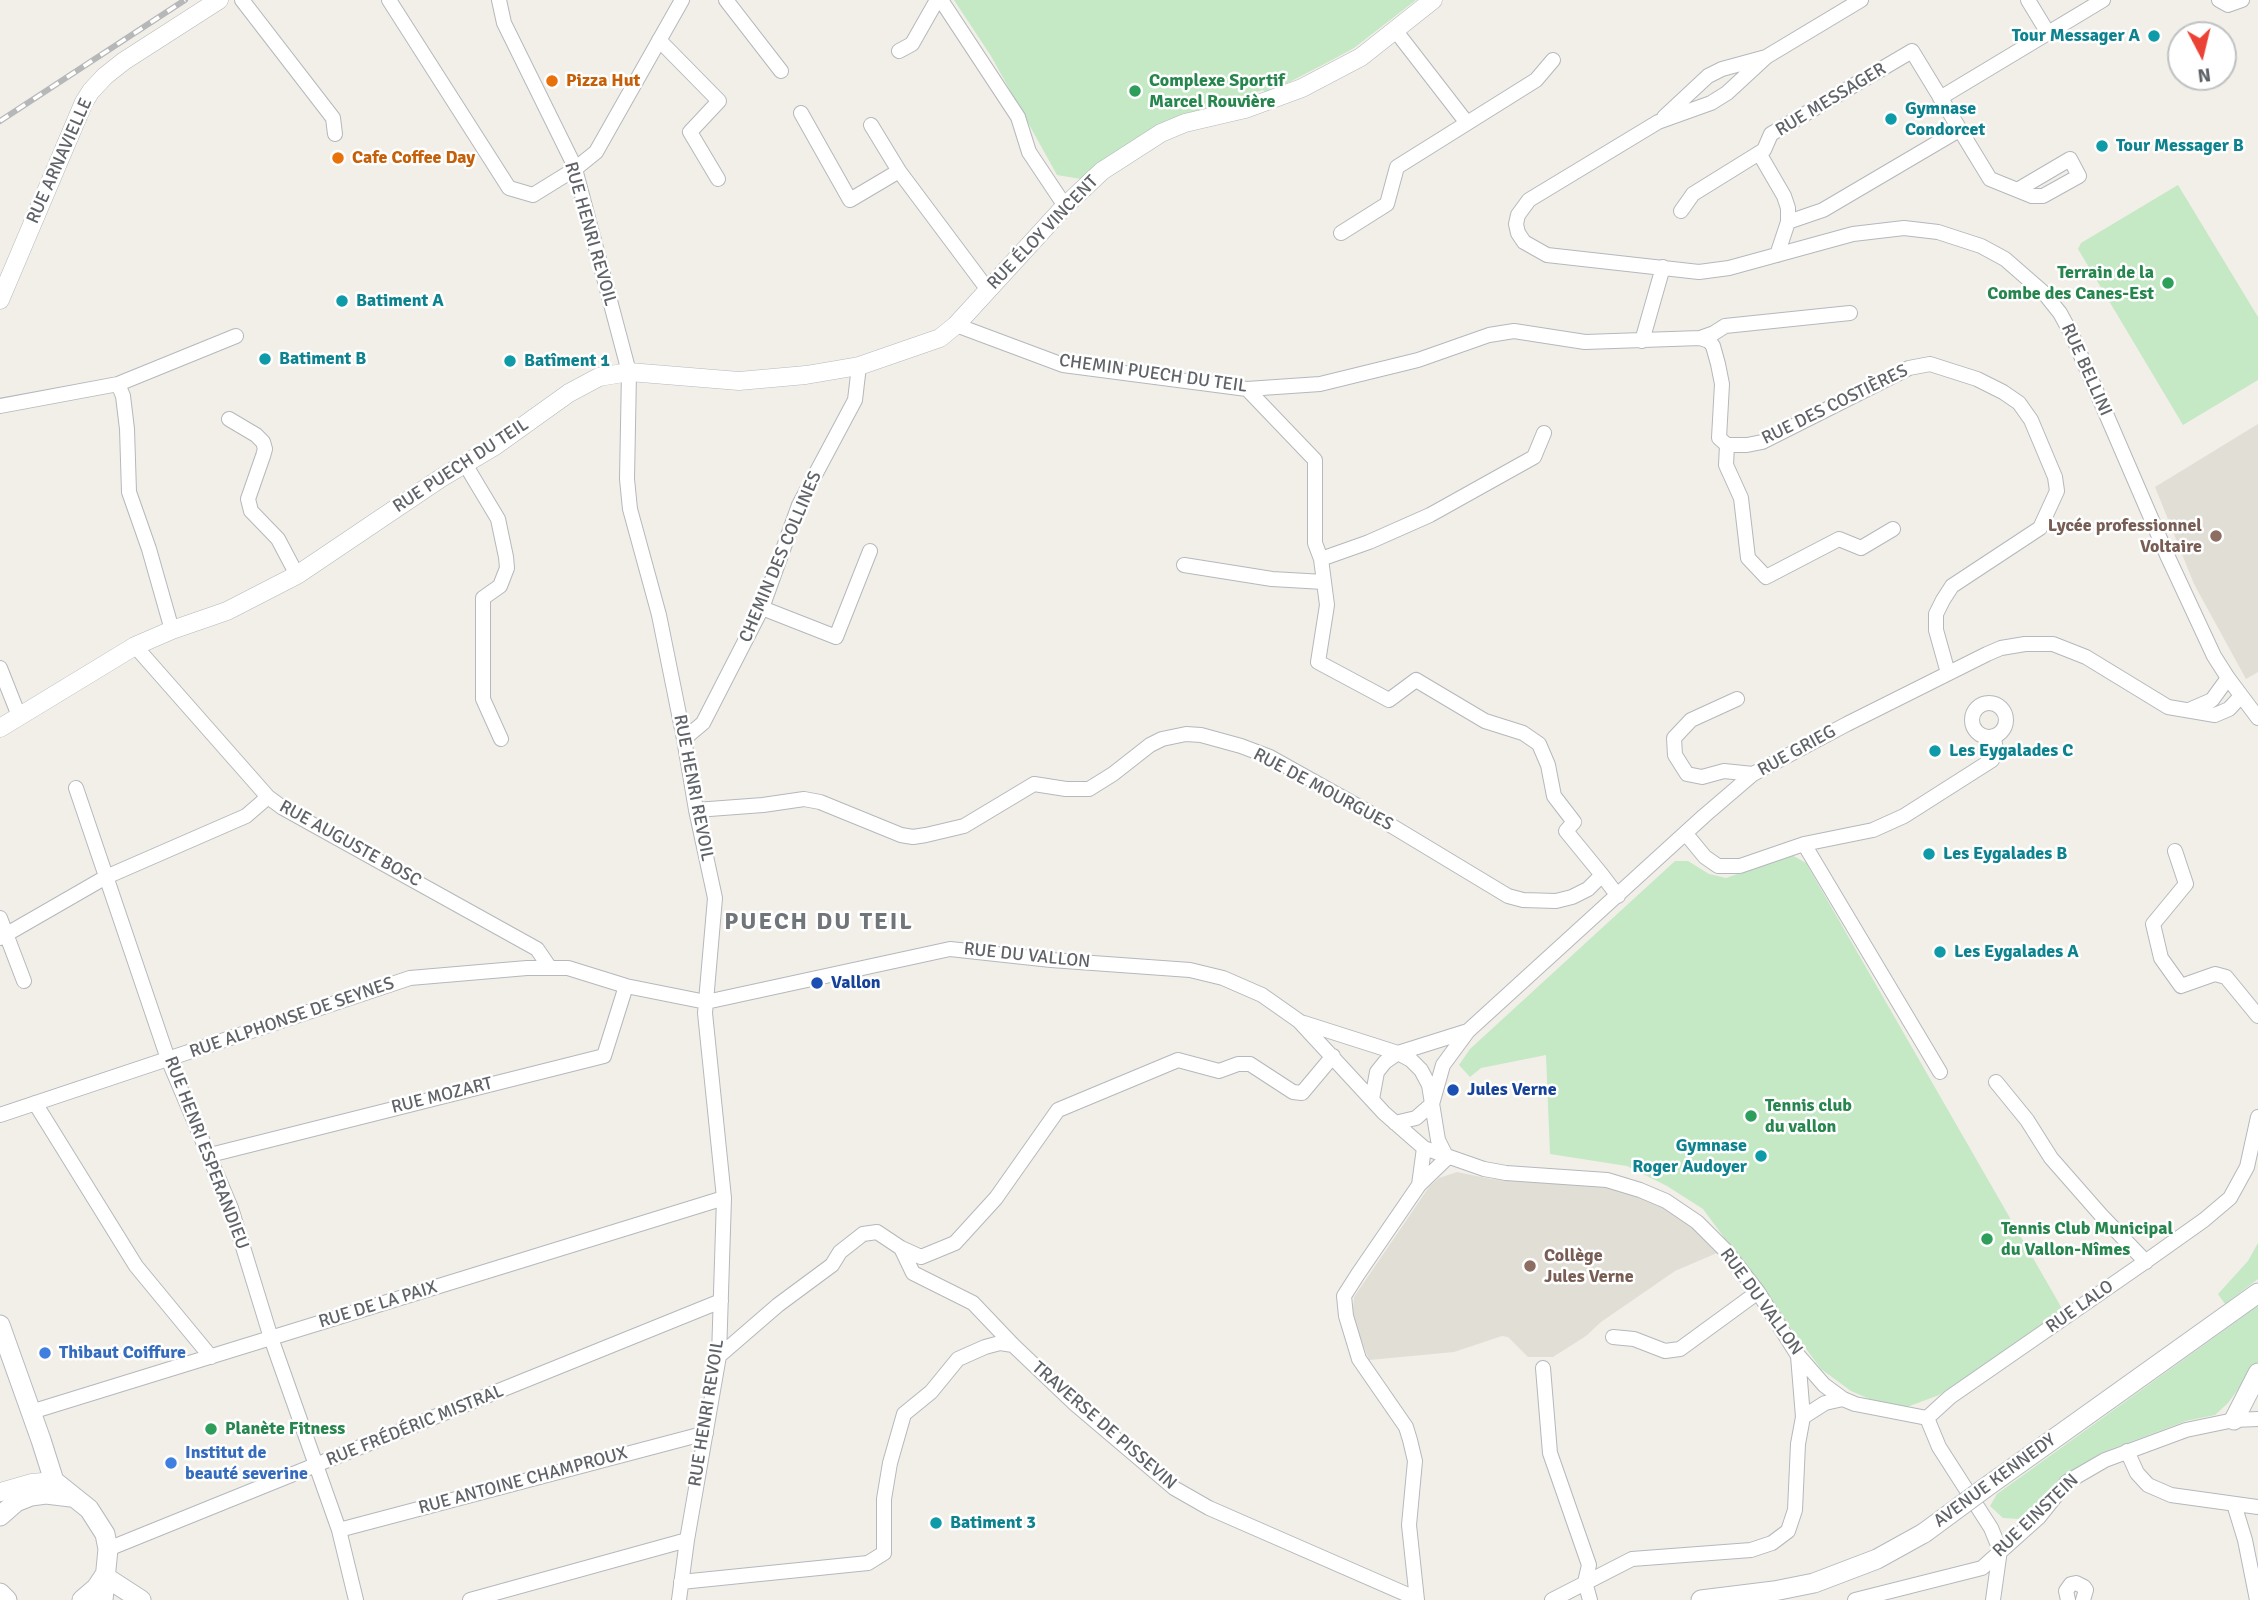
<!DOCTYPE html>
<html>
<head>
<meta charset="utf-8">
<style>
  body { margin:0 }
  #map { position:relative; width:2258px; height:1600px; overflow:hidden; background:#f1efe8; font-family:Signika,sans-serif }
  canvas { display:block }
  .north { position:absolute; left:2167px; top:21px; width:70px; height:70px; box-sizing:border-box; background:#fff; border:2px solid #bfc1c3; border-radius:50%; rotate:173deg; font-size:19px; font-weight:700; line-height:28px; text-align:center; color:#5f6368 }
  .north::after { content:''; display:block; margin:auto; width:24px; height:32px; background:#ea4335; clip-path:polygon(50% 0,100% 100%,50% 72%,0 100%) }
</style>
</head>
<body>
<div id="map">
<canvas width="2258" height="1600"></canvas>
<div class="north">N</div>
</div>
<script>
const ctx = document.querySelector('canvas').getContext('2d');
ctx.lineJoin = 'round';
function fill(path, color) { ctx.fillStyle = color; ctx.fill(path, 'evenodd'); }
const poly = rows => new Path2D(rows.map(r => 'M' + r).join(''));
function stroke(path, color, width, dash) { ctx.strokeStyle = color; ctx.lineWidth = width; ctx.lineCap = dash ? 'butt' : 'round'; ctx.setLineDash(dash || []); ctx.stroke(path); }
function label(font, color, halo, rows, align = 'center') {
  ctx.font = font + ' Signika,sans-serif'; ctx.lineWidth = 5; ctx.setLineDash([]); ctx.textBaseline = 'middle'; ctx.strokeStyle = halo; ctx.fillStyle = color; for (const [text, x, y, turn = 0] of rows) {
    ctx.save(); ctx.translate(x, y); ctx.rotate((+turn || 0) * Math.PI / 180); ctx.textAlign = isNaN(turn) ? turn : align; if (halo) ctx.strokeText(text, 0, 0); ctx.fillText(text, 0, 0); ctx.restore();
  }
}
fill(poly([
  [2258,424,2258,672,2246,679,2194,584,2155,487],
  [1457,1172,1491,1179,1605,1187,1638,1195,1669,1210,1692,1227,1717,1253,1675,1271,1601,1322,1586,1336,1553,1357,1528,1357,1508,1337,1502,1336,1454,1352,1369,1360,1356,1328,1353,1309,1354,1297,1429,1187,1439,1178]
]), '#e1ded6');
fill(poly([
  [954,0,1416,0,1354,48,1330,61,1276,89,1265,92,1263,90,1168,120,1125,146,1096,165,1081,179,1057,175,991,56],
  [2178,185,2258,317,2258,380,2183,425,2078,249,2081,243],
  [1792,855,1806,863,2064,1312,1939,1395,1907,1407,1879,1403,1851,1391,1821,1369,1703,1209,1667,1186,1627,1166,1550,1154,1546,1055,1481,1068,1470,1077,1459,1065,1470,1049,1675,861,1688,861,1709,874,1726,878],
  [2258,1243,2258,1279,2225,1304,2218,1294,2248,1261],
  [2258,1306,2258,1362,2228,1403,2215,1415,2186,1421,2101,1453,2059,1480,2039,1506,2019,1519,2003,1518,1990,1506,1997,1494]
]), '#c5e8c5');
const minor = poly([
  [242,0,333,118,335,134],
  [389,0,509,188,533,195,575,169,596,152,682,0],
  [499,0,504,23,574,165,629,372,627,479,630,509,659,615,684,739,696,810,715,898,705,1013,724,1198,719,1356,687,1540,679,1600],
  [726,0,781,71],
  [941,0,1018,117,1029,152,1065,206],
  [2028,0,2048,33],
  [2219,0,2228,5,2242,0],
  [1395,30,1467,123],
  [659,40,719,101,690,132,718,179],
  [899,51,912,44,937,0],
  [1766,57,1727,93,1711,103,1658,122,1529,200,1518,215,1516,224,1518,233,1524,242,1547,255,1699,272,1729,268,1853,234,1904,228,1938,232,1981,246,2005,259,2044,293,2060,313,2072,335,2167,555,2214,656,2228,678,2258,718],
  [1940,98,2103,0],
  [801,113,850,200,899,171],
  [1664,117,1708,76,1722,69,1766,57,1861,0],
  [871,125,899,171,988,290],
  [1759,153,1784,196,1788,208,1788,222],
  [1681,211,1693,194,1764,150,1771,134,1912,51,1990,179,2032,196,2043,196,2079,176,2070,159,2019,189],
  [1341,233,1387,204,1397,167,1536,80,1553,60],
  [1777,255,1788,222,1823,210,1959,130],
  [956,325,1063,365,1247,389,1320,384,1418,360,1489,335,1514,331,1585,342,1700,338,1709,341,1713,346,1718,364,1722,384,1719,438,1727,445,1726,465,1741,498,1748,558,1766,577,1839,539,1861,548,1893,529],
  [1700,338,1714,333,1725,326,1850,313],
  [1642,341,1663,267],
  [118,384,123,396,127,429,129,492,149,549,172,630],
  [1247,389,1315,460,1315,543,1321,559,1327,605,1318,662,1389,700,1416,680,1485,721,1523,733,1539,744,1548,765,1554,796,1574,822,1566,831,1602,875],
  [0,406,118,384,236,336],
  [229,419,256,435,263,442,265,449,263,456,248,499,251,511,278,539,297,575],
  [1727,445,1747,445,1762,442,1909,368,1930,364,1977,379,2003,392,2019,403,2031,420,2055,477,2057,491,2040,528,1952,586,1943,600,1936,614,1936,630,1948,673],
  [465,464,498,519,506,557,507,568,500,586,483,598,483,699,501,739],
  [1321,559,1369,542,1430,515,1534,457,1544,433],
  [1184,565,1272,579,1324,582],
  [762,608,836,637,870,551],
  [135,646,268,797,283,808,537,949,550,968],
  [0,668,19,716],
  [1737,699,1691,720,1674,738,1675,755,1687,774,1702,777,1724,771,1753,774],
  '1972 720a17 17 0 1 1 34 0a17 17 0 1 1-34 0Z',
  [2189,710,2212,700,2228,678],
  [684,739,703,723,762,608,799,505,855,400,859,366],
  [76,788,168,1059,231,1208,271,1338,339,1530,356,1600],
  [696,810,763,805,804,799,820,802,901,835,913,837,926,835,964,826,1034,784,1066,789,1089,789,1113,774,1150,745,1162,739,1186,734,1201,735,1241,746,1270,757,1372,814,1508,896,1523,900,1556,901,1572,897,1588,889,1602,875,1618,896],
  [1686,834,1705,857,1718,866,1740,866,1804,844,1873,830,1904,816,1992,760,1996,752,1994,737],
  [1804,844,1940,1072],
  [2175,851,2186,884,2153,924,2161,958,2181,986,2215,974,2226,977,2258,1016],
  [0,918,24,981],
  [0,938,106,877,246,816,268,797],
  [1304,1023,1398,1053,1411,1060,1421,1070,1429,1085,1438,1140,1447,1158],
  [1996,1082,2027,1120,2051,1158,2101,1215,2146,1262],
  [1372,1099,1377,1072,1385,1062,1398,1053,1468,1031],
  [35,1103,136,1266,211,1357],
  [0,1115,410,978,527,968,568,968,626,986,706,1002,950,949,1051,960,1190,970,1223,978,1262,995,1299,1021,1384,1113,1424,1148,1484,1169,1506,1173,1607,1180,1640,1190,1666,1201,1697,1222,1726,1251,1758,1292,1797,1354,1824,1385,1843,1399,1855,1404,1927,1418],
  [1395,1123,1416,1118,1432,1104,1443,1065,1468,1031,1704,816,1753,774,1847,724,1987,654,2001,648,2025,644,2053,644,2086,657,2168,707,2215,715,2229,709,2241,696],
  [210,1155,604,1056,626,986],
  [1419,1185,1424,1148],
  [901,1248,913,1273,973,1303,1013,1345,1075,1404,1174,1488,1209,1508,1415,1598],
  [1613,1337,1634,1339,1665,1351,1680,1349,1758,1292],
  [719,1356,778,1305,832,1265,840,1252,863,1234,877,1232,901,1248,921,1257,955,1243,996,1198,1058,1110,1178,1060,1219,1071,1238,1064,1250,1064,1293,1092,1302,1093,1333,1056],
  [1543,1368,1550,1453,1589,1565,1585,1582,1590,1600],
  [31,1412,724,1198],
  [1803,1417,1825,1403,1843,1399],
  [1927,1418,1950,1397,2142,1264,2204,1220,2230,1198,2247,1167,2258,1117],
  [1927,1418,1939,1447,1991,1528,2000,1550],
  [2127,1451,2137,1473,2148,1485,2171,1495,2258,1507],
  [2234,1504,2245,1540,2257,1600],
  [339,1530,706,1433],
  [108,1549,721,1301],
  [681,1582,868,1563,884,1553,884,1499,890,1463,904,1414,931,1392,958,1359,985,1347,1000,1343,1013,1345],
  [470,1600,687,1540],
  [1417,1600,1409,1525,1415,1461,1410,1440,1406,1427,1359,1359,1346,1316,1344,1296,1358,1274,1419,1185,1447,1158],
  [1552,1600,1632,1559,1751,1550,1772,1543,1788,1531,1795,1510,1798,1444,1803,1417,1798,1356],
  [1855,1600,1982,1568,2039,1517,2067,1482,2105,1460,2186,1430,2234,1420,2258,1419],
  [1993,1600,2000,1550],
  [2068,1600,2066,1591,2071,1584,2076,1583,2084,1587,2086,1590,2083,1600]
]);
const tertiary = poly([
  [0,300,84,102,91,91,105,76,124,61,219,0],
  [0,728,135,646,172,630,227,611,297,575,441,478,495,446,569,393,599,377,629,372,739,381,806,375,859,366,940,338,956,325,1065,206,1102,171,1161,133,1185,123,1245,109,1302,88,1361,57,1433,0],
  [0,1492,32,1483,54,1481]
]);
const secondary = poly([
  [0,1325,41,1440,54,1481,89,1509,105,1534,108,1549,103,1600],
  [2234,1420,2258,1373],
  [1985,1488,2258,1293],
  [0,1516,16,1502,31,1496,46,1494,71,1497],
  [104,1576,141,1600],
  [0,1593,7,1600],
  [82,1600,96,1588,104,1576],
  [1701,1600,1774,1591,1814,1583,1877,1559,1924,1533]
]);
stroke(minor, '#b5b8bc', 16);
stroke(tertiary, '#b5b8bc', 19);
stroke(secondary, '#b6babf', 21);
stroke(minor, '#fff', 14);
stroke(tertiary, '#fff', 18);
stroke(secondary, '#fff', 19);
const rail = poly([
  [0,121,185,0]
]);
stroke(rail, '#b6b7b8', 6);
stroke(rail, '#fff', 3.5, [10]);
const secondaryBridge = poly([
  [1924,1533,1985,1488]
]);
stroke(secondaryBridge, '#b6babf', 21, []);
stroke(secondaryBridge, '#fff', 19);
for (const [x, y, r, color] of [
  [2154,36,7,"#0f9aa8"],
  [552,81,7,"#e8710a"],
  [1135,91,7,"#2e9e5b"],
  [1891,119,7,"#0f9aa8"],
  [2102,146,7,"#0f9aa8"],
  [338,158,7,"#e8710a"],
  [2168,283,7,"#2e9e5b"],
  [342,301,7,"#0f9aa8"],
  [265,359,7,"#0f9aa8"],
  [510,361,7,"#0f9aa8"],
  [2216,536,7,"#8d6e63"],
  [1935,751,7,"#0f9aa8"],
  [1929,854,7,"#0f9aa8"],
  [1940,952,7,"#0f9aa8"],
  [817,983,7,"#1a4fb4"],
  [1453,1090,7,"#1a4fb4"],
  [1751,1116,7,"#2e9e5b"],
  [1761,1156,7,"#0f9aa8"],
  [1987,1239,7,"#2e9e5b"],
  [1530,1266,7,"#8d6e63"],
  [45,1353,7,"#3f7fe0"],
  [211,1429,7,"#2e9e5b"],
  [171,1463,7,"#3f7fe0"],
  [936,1523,7,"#0f9aa8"]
]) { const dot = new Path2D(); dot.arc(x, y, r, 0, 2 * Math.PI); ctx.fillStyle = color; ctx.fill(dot); stroke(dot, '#fff', 2.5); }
label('bold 18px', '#0d838f', '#fff', [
  ["Tour Messager A",2140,36,"right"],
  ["Gymnase",1905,109],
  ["Condorcet",1905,130],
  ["Tour Messager B",2116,146],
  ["Batiment A",356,301],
  ["Batiment B",279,359],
  ["Batîment 1",524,361],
  ["Les Eygalades C",1949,751],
  ["Les Eygalades B",1943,854],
  ["Les Eygalades A",1954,952],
  ["Gymnase",1747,1146,"right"],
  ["Roger Audoyer",1747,1167,"right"],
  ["Batiment 3",950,1523]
], 'left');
label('bold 18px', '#c56008', '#fff', [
  ["Pizza Hut",566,81],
  ["Cafe Coffee Day",352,158]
], 'left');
label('bold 18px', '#27864d', '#fff', [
  ["Complexe Sportif",1149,81],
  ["Marcel Rouvière",1149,102],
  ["Terrain de la",2154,273,"right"],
  ["Combe des Canes-Est",2154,294,"right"],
  ["Tennis club",1765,1106],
  ["du vallon",1765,1127],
  ["Tennis Club Municipal",2001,1229],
  ["du Vallon-Nîmes",2001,1250],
  ["Planète Fitness",225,1429]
], 'left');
label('18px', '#5f6368', '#fff', [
  ["RUE MESSAGER",1831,100,-31],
  ["RUE ARNAVIELLE",60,161,-66],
  ["RUE ÉLOY VINCENT",1043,233,-46],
  ["RUE HENRI REVOIL",590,234,74],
  ["RUE BELLINI",2086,370,66],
  ["CHEMIN PUECH DU TEIL",1153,374,8],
  ["RUE DES COSTIÈRES",1835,405,-26],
  ["RUE PUECH DU TEIL",461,466,-33],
  ["CHEMIN DES COLLINES",781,557,-67],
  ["RUE GRIEG",1797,751,-29],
  ["RUE HENRI REVOIL",693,788,79],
  ["RUE DE MOURGUES",1323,790,28],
  ["RUE AUGUSTE BOSC",350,844,29],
  ["RUE DU VALLON",1027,956,6],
  ["RUE ALPHONSE DE SEYNES",292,1018,-19],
  ["RUE MOZART",442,1096,-14],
  ["RUE HENRI ESPERANDIEU",206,1153,69],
  ["RUE DU VALLON",1761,1302,54],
  ["RUE DE LA PAIX",378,1305,-17],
  ["RUE LALO",2080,1307,-35],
  ["RUE HENRI REVOIL",707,1413,-81],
  ["RUE FRÉDÉRIC MISTRAL",415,1426,-22],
  ["TRAVERSE DE PISSEVIN",1104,1426,41],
  ["RUE ANTOINE CHAMPROUX",523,1481,-15],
  ["AVENUE KENNEDY",1995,1481,-36],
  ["RUE EINSTEIN",2036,1516,-44]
]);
label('bold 18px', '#785e54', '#fff', [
  ["Lycée professionnel",2202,526],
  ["Voltaire",2202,547],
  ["Collège",1544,1256,"left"],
  ["Jules Verne",1544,1277,"left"]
], 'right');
label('bold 18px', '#164399', '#fff', [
  ["Vallon",831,983],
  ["Jules Verne",1467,1090]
], 'left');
label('bold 18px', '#366cbe', '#fff', [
  ["Thibaut Coiffure",59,1353],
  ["Institut de",185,1453],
  ["beauté severine",185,1474]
], 'left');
ctx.letterSpacing = '2px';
label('bold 24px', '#70757a', '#fff', [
  ["PUECH DU TEIL",819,923]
]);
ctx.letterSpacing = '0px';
</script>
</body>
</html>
